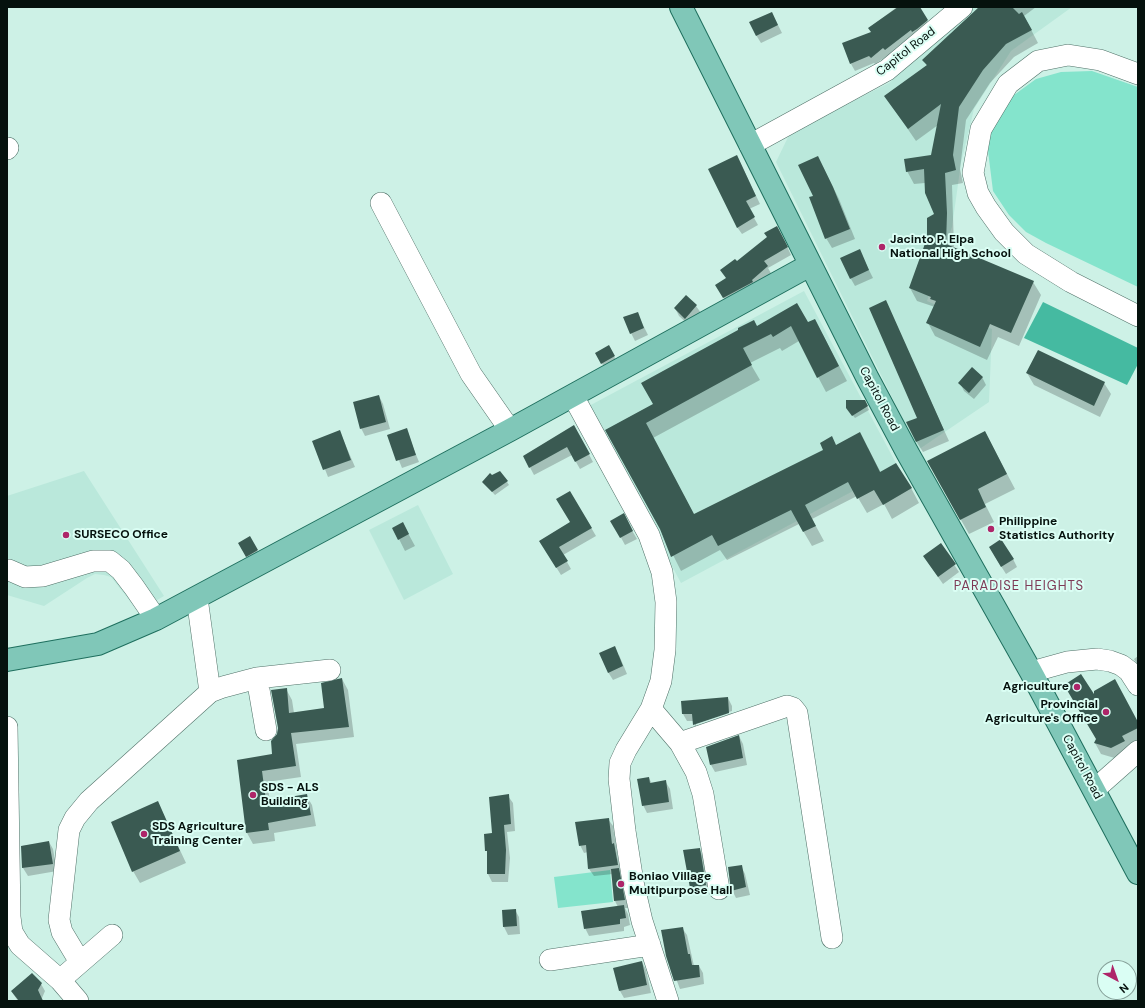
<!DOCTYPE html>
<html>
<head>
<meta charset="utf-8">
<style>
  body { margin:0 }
  #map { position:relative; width:1145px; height:1008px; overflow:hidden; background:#cdf1e6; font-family:"DM Sans",sans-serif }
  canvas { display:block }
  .frame { position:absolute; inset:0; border:8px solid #05110d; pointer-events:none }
  .north { position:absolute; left:1097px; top:960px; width:40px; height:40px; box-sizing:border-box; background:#dafef4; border:1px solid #859f98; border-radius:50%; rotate:139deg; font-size:11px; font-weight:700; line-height:16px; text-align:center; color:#05110d }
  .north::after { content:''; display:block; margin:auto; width:14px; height:18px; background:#ae2569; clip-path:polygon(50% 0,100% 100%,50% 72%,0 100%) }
</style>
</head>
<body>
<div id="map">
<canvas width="1145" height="1008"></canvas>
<div class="frame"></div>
<div class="north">N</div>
</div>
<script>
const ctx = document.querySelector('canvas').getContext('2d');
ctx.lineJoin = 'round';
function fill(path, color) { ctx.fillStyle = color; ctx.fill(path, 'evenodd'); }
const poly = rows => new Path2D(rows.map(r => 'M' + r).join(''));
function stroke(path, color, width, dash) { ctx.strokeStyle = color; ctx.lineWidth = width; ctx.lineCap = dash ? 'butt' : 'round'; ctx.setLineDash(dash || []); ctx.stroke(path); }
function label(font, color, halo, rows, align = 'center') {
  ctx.font = font + ' "DM Sans",sans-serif'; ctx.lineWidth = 4; ctx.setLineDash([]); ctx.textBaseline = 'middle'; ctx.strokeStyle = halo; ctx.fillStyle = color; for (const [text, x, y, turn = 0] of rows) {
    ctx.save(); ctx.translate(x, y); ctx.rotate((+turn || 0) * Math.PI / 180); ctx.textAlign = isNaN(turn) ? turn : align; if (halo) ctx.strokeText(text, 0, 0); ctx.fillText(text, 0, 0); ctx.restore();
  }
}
fill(poly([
  [971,7,1072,7,1011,51,974,109,961,163,952,227,927,301,992,329,989,402,918,450,776,162,790,133,889,83],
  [804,291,898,467,681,583,587,407],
  [84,471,164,596,138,611,111,577,104,575,95,574,87,578,44,606,7,595,7,496],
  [418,505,453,574,404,600,369,530]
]), '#bae8db');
fill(poly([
  [1092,71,1138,87,1138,287,1046,243,1026,232,1009,215,993,191,988,151,990,134,998,116,1014,95,1036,79,1061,72],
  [610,870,613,902,558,908,554,877]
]), '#84e4cc');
fill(poly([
  [1043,302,1138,348,1138,364,1127,385,1024,338]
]), '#45baa1');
fill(poly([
  [897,7,919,7,931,27,875,64,874,63,855,71,851,64,872,33,869,28],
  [980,7,1036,7,1024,16,1038,43,1014,57,990,83,966,120,960,169,963,183,952,185,954,248,1033,282,1041,295,1019,346,998,337,987,360,935,336,928,323,935,307,917,301,910,288,936,215,925,183,914,184,907,171,932,156,938,125,916,141,885,96,927,66,924,60],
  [776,21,782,33,761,43,756,35],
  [737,156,760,204,749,209,758,225,742,234,737,227],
  [823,167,839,199,855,239,832,248,826,238,814,196],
  [781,234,791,255,768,268,772,275,728,305,716,285,727,279,736,262],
  [863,258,873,278,855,286,851,279],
  [686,296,696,306,701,313,690,326,679,316,675,308],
  [886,303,949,441,923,452,916,441,918,419],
  [637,313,648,335,635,341,631,333],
  [808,324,823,335,847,381,826,392,799,341,782,351,780,348,750,363,760,380,653,438,694,515,836,446,868,448,881,473,911,488,919,503,892,519,884,504,867,513,857,496,812,519,824,541,812,546,799,524,727,560,720,550,681,571,660,529,606,430,654,404,757,327],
  [609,347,616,360,604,367,597,354],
  [1027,373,1104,383,1111,394,1100,417,1034,385],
  [982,377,986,385,974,399,964,391,960,383],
  [379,396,383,404,390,429,365,436,361,428],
  [865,401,869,410,855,418,849,411],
  [406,430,419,462,402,468,389,436],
  [340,432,355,467,328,477,314,441],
  [985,432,1015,489,985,504,994,522,969,534,928,462],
  [578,434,593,462,580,469,572,455,534,475,524,456],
  [483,482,507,482,509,485,495,495],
  [570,492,596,536,563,555,571,569,561,575,540,541,571,522],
  [623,515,637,539,625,545,612,521],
  [403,524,415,546,405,551,399,539],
  [249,538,262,558,251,564,239,544],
  [941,545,959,572,943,584,929,564],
  [994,555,1013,559,1017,567,1006,574],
  [619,655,627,674,613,680,608,672],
  [1138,656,1138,666,1134,659],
  [342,679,348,690,354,737,296,744,301,777,267,782,270,801,306,795,312,805,316,826,274,833,275,841,253,844,247,833,238,761,273,755,286,689,292,700,294,713,326,709],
  [1095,697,1138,723,1138,742,1118,759,1101,754,1095,743,1097,739],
  [728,698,732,706,732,711,696,723,696,726,732,713,733,721,698,733,693,721,687,721,683,714],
  [739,736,743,744,747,765,715,772,711,765],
  [649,778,652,784,665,781,670,789,673,809,647,813,643,805],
  [508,796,513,803,515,831,507,832,510,858,508,882,492,882,488,874,488,854,485,835,493,834],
  [158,803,186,863,140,883,133,871],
  [608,819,613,826,620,873,628,908,625,908,628,914,630,925,624,927,624,931,589,936,585,928,618,907,615,901,613,874,594,876,589,869,588,852,584,853,580,845],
  [49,842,53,849,57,871,28,876,23,868,22,846],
  [699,849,704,857,710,893,695,895,691,888],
  [741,866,745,874,750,895,736,898,732,890],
  [515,910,519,917,520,934,508,935,504,927,503,911],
  [682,928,687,935,694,966,699,966,703,973,704,984,680,989,667,955],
  [642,962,646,970,651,993,624,998,620,991,615,969],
  [41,984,45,991,42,998,43,1001,18,1001,12,992]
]), '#0003');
fill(poly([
  [898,7,920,7,928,20,917,29,912,32,911,30,885,50,883,48,871,58,869,56,850,64,842,43,871,32,868,28],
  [979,7,1012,7,1019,14,1022,12,1032,30,1006,44,983,70,959,107,953,155,956,170,945,173,947,213,946,244,1034,281,1011,333,990,324,980,347,926,323,936,301,930,299,931,297,909,288,927,238,927,218,934,214,925,193,924,169,906,172,904,159,931,155,941,104,908,129,884,96,927,65,922,60],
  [772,12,778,25,756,36,749,22],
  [737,155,756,196,746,201,755,217,737,228,708,169],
  [818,156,833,187,850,229,825,239,809,197,813,196,798,165],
  [777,226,788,247,764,261,768,266,752,280,753,282,723,298,715,285,726,278,720,270,735,259,737,261,767,237,764,233],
  [860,249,869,270,850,279,840,258],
  [686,295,697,305,685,319,674,308],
  [886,300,944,430,916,442,906,422,917,418,869,308],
  [797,303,808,322,815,319,839,366,817,378,791,326,773,337,771,334,743,348,752,365,646,423,694,514,823,450,820,443,832,436,836,445,860,432,880,472,896,463,912,488,883,505,874,490,857,499,848,482,805,505,816,526,803,532,791,510,718,546,712,535,671,557,660,529,605,430,653,404,641,383,738,330,738,328,754,320,757,326],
  [638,312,644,328,630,334,623,317],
  [609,345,615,356,601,364,595,353],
  [1038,350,1105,382,1094,406,1026,373],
  [972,367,983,377,969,393,958,383],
  [379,395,386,422,360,429,353,402],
  [846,400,865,400,868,406,852,416,846,408],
  [574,425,590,454,575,462,567,447,529,468,523,456],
  [407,428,416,455,396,461,387,435],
  [340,430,351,460,323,470,312,441],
  [985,431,1007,474,978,489,986,507,960,520,927,461],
  [500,471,508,481,492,492,482,482,490,473,492,475],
  [570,491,592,528,559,547,568,561,556,568,539,541,570,522,556,499],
  [624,513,633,531,620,538,610,521],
  [403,522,409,534,398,540,392,528],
  [250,536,258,550,246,557,238,543],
  [1001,539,1014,559,1001,567,989,547],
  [941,543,956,564,938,577,923,556],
  [615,646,623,666,608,673,599,653],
  [1081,674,1094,694,1094,691,1115,679,1138,722,1138,728,1122,736,1125,741,1111,748,1094,743,1096,739,1064,685],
  [342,678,349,727,291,733,296,766,262,771,266,801,307,794,311,815,268,823,269,830,246,833,237,760,272,754,271,741,277,734,278,728,271,690,287,688,289,713,324,708,321,683],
  [728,697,729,713,693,725,692,714,682,714,681,701],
  [739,735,743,758,710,765,706,747],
  [649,777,650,783,666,780,669,802,642,806,637,779],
  [509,794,511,824,504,825,506,850,505,874,487,874,487,851,485,851,484,834,492,833,489,797],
  [158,801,180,851,132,872,111,822],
  [609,818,612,844,614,843,618,865,588,869,586,845,579,846,575,822],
  [49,841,53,864,22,868,21,846],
  [700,848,706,885,690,888,683,850],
  [742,865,746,887,731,891,728,867],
  [619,868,625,900,614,901,611,869],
  [624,905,626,918,620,919,620,924,584,929,581,911],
  [516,909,517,926,503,927,502,910],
  [683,927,688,954,690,954,692,965,699,965,700,977,674,981,666,956,661,930],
  [642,961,647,985,619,991,613,968],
  [32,973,42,983,38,990,43,1001,19,1001,11,991]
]), '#3a5a52');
const minor = poly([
  [1138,74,1100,60,1068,55,1038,61,1008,84,981,129,973,173,978,193,986,207,1004,232,1026,254,1071,282,1138,316],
  [750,145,887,70,962,7],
  [7,149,8,148],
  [381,203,471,374,510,430],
  [573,396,649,535,662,572,666,602,665,650,661,681,651,709,626,750,620,763,619,779,625,831,633,882,642,921,668,1001],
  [9,570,25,577,43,576,93,561,110,561,121,570,134,587,156,619],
  [1031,672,1067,662,1097,659,1110,661,1121,665,1129,671,1138,685],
  [210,692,223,687,257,678],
  [651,709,680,743,696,772,703,794,719,889],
  [7,727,10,917,12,932,20,945,60,980],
  [266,730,257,678,330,670],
  [680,743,787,706,793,708,797,713,832,938],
  [1094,790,1138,751],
  [550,960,650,945],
  [80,962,62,932,59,920,69,830,75,818,89,801,210,692,197,598],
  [78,1001,60,980,112,935]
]);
const major = poly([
  [681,7,867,377,907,452,1031,672,1138,873],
  [7,660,98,644,156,619,510,430,810,265]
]);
stroke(minor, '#507168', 22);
stroke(major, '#1e6f5e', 24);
stroke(minor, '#fff', 21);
stroke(major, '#80c7b8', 22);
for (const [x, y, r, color] of [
  [882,247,4,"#ae2569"],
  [991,529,4,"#ae2569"],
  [66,535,4,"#ae2569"],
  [1077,687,4,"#ae2569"],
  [1106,712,4,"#ae2569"],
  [253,795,4,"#ae2569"],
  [144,834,4,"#ae2569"],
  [621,884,4,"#ae2569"]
]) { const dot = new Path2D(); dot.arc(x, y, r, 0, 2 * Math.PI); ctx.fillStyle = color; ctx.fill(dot); stroke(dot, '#dafef4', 1.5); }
label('12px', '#05110d', '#dafef4', [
  ["Capitol Road",906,52,-38],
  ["Capitol Road",879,399,62],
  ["Capitol Road",1082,767,62]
]);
label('bold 12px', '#05110d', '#dafef4', [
  ["Jacinto P. Elpa",890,240],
  ["National High School",890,254],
  ["Philippine",999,522],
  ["Statistics Authority",999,536],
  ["SURSECO Office",74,535],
  ["Agriculture",1069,687,"right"],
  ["Provincial",1098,705,"right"],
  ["Agriculture's Office",1098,719,"right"],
  ["SDS - ALS",261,788],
  ["Building",261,802],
  ["SDS Agriculture",152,827],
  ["Training Center",152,841],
  ["Boniao Village",629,877],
  ["Multipurpose Hall",629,891]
], 'left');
ctx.letterSpacing = '1px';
label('13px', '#7e3a56', '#dafef4', [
  ["PARADISE HEIGHTS",1019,587]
]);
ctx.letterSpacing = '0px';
</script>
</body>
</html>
